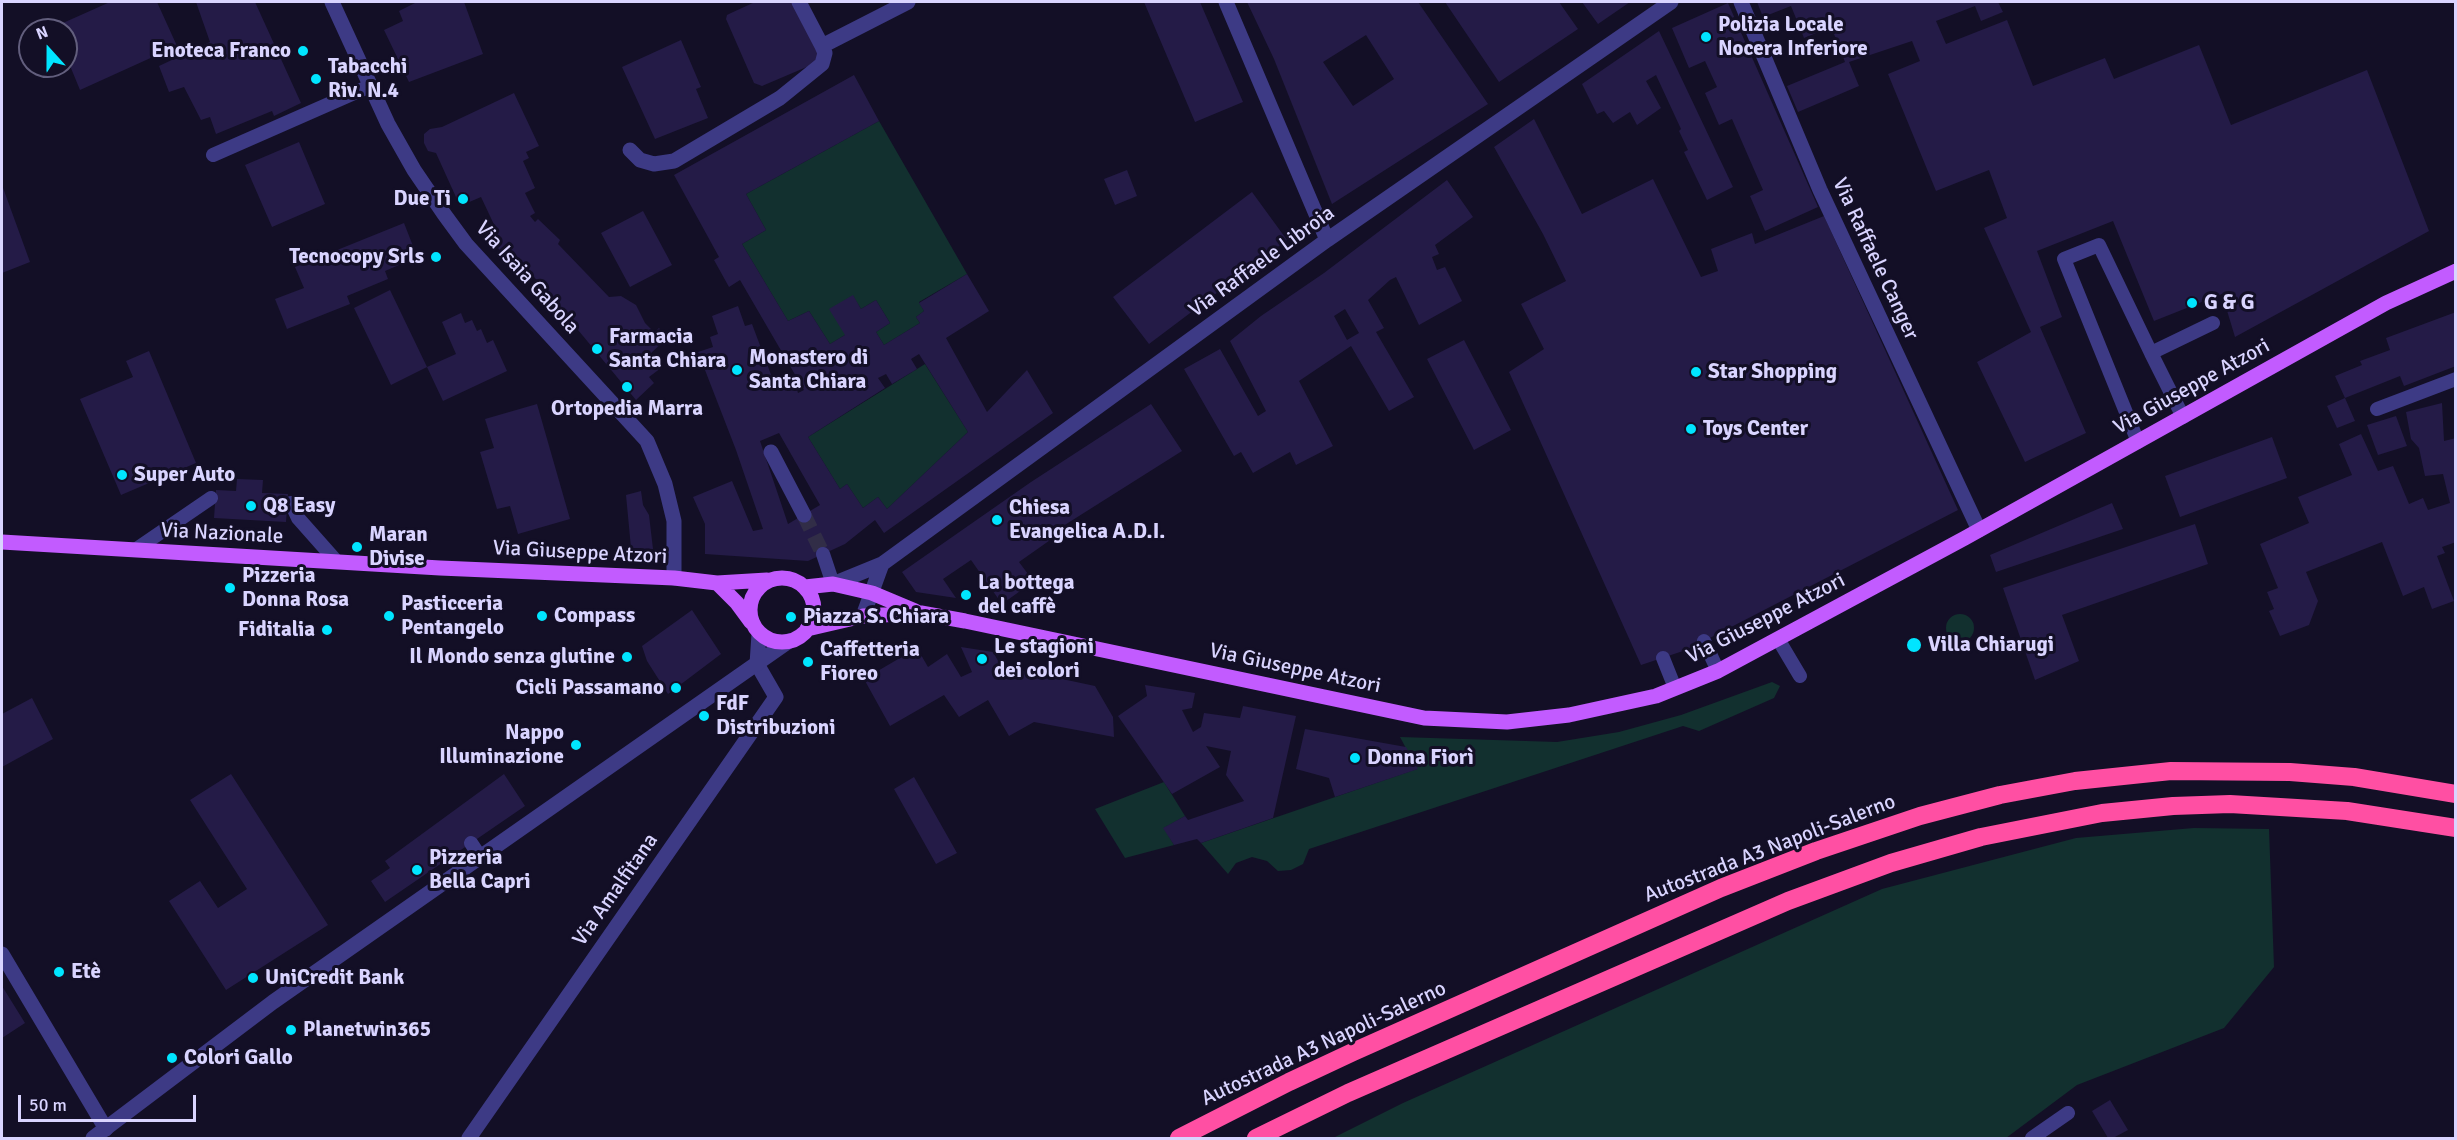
<!DOCTYPE html>
<html>
<head>
<meta charset="utf-8">
<style>
  body { margin:0 }
  #map { position:relative; width:2457px; height:1140px; overflow:hidden; background:#130f26; font-family:Signika,sans-serif }
  canvas { display:block }
  .frame { position:absolute; inset:0; border:3px solid #d9d4ff; pointer-events:none }
  .north { position:absolute; left:18px; top:18px; width:60px; height:60px; box-sizing:border-box; background:#130f26; border:2px solid #625e7d; border-radius:50%; rotate:339deg; font-size:16px; font-weight:700; line-height:24px; text-align:center; color:#d9d4ff }
  .north::after { content:''; display:block; margin:auto; width:21px; height:27px; background:#00e5ff; clip-path:polygon(50% 0,100% 100%,50% 72%,0 100%) }
  .scale { position:absolute; left:18px; top:1095px; width:178px; height:27px; box-sizing:border-box; border:3px solid #d9d4ff; border-top:0; padding-left:8px; font-size:18px; line-height:21px; white-space:nowrap; color:#d9d4ff; -webkit-text-stroke:4px #130f26; paint-order:stroke }
</style>
</head>
<body>
<div id="map">
<canvas width="2457" height="1140"></canvas>
<div class="frame"></div>
<div class="north">N</div>
<div class="scale">50 m</div>
</div>
<script>
const ctx = document.querySelector('canvas').getContext('2d');
ctx.lineJoin = 'round';
function fill(path, color) { ctx.fillStyle = color; ctx.fill(path, 'evenodd'); }
const poly = rows => new Path2D(rows.map(r => 'M' + r).join(''));
function stroke(path, color, width, dash) { ctx.strokeStyle = color; ctx.lineWidth = width; ctx.lineCap = dash ? 'butt' : 'round'; ctx.setLineDash(dash || []); ctx.stroke(path); }
function label(font, color, halo, rows, align = 'center') {
  ctx.font = font + ' Signika,sans-serif'; ctx.lineWidth = 6; ctx.setLineDash([]); ctx.textBaseline = 'middle'; ctx.strokeStyle = halo; ctx.fillStyle = color; for (const [text, x, y, turn = 0] of rows) {
    ctx.save(); ctx.translate(x, y); ctx.rotate((+turn || 0) * Math.PI / 180); ctx.textAlign = isNaN(turn) ? turn : align; if (halo) ctx.strokeText(text, 0, 0); ctx.fillText(text, 0, 0); ctx.restore();
  }
}
fill(poly([
  [879,121,967,274,919,302,924,311,916,317,920,323,884,345,876,332,890,323,876,300,861,309,853,296,845,335,830,344,809,311,788,321,742,244,766,230,746,194],
  [925,364,968,432,887,509,878,497,863,508,847,484,840,489,808,437],
  '1946 628a14 14 0 1 1 28 0a14 14 0 1 1-28 0Z',
  [1772,682,1780,686,1774,698,1699,731,1683,726,1309,849,1303,864,1291,870,1278,871,1267,861,1252,857,1236,863,1228,874,1201,843,1417,769,1400,737,1557,742,1619,732,1681,715],
  [1164,782,1185,816,1164,828,1174,845,1125,858,1095,809],
  [2194,828,2269,829,2274,967,2224,1028,2077,1085,2006,1138,1333,1138,1403,1103,1882,889,2076,838]
]), '#12302f');
fill(poly([
  [110,2,157,2,177,46,80,90,66,56,66,30,55,30,54,27],
  [196,2,255,2,301,103,274,116,272,111,216,134,210,117,201,120,184,87,169,92,159,66,210,42],
  [417,2,464,2,483,54,409,82,384,30,403,21,399,11],
  [755,2,795,2,819,55,816,63,762,86,754,83,726,19,727,15,731,13],
  [1144,2,1200,2,1243,102,1195,122],
  [1247,2,1418,2,1488,104,1332,204,1274,59],
  [1366,35,1394,79,1353,106,1323,62],
  [1445,2,1559,2,1578,29,1499,82],
  [1582,2,1630,2,1598,24],
  [1757,2,1998,2,2003,12,1981,21,1975,6,1936,21,1946,44,2007,20,2033,86,2105,58,2114,79,2199,45,2231,125,2367,70,2429,231,2235,337,2222,294,2154,321,2113,221,2037,251,2062,317,2040,327,2086,433,2025,462,1977,362,2031,332,1984,228,2007,218,1989,170,1936,191,1888,74,1920,61,1912,41,1849,62,1859,86,1798,112,1787,86,1845,62,1834,34,1841,31,1838,24,1804,38,1791,6,1763,17],
  [1728,3,1818,207,1765,231,1750,196,1763,190,1732,119,1719,125,1705,93,1717,87,1705,61,1689,68,1672,28],
  [1659,31,1733,187,1707,200,1684,152,1688,150,1679,131,1681,129,1656,75,1646,81,1661,108,1637,125,1630,112,1613,123,1604,111,1597,114,1582,84],
  [681,40,701,87,696,89,708,118,655,139,622,67],
  [854,75,879,121,746,194,766,230,742,244,788,321,809,311,830,344,845,335,829,309,853,295,861,309,876,300,890,323,876,332,884,345,920,323,916,317,924,311,919,303,967,274,989,311,946,338,987,412,1027,370,1053,413,884,533,875,520,845,544,808,561,705,554,705,524,693,497,732,481,753,531,763,529,736,450,698,352,713,347,710,337,718,334,712,316,738,306,745,326,752,324,776,388,793,376,798,393,804,390,740,280,729,287,714,260,719,257,674,175],
  [919,354,968,432,887,509,878,497,863,508,847,484,840,489,808,437,885,388,878,378,886,374,892,384,917,369,911,359],
  [779,433,820,505,788,524,760,441],
  [514,93,539,146,526,152,529,158,523,161,535,188,525,193,535,213,530,216,535,222,538,219,560,240,558,244,609,297,621,296,636,305,645,323,654,332,659,328,667,338,649,355,661,368,649,377,654,383,636,400,530,272,525,276,494,244,497,240,493,236,498,233,481,197,460,206,436,153,428,151,424,143,424,134,430,129,442,127],
  [1534,119,1582,214,1653,179,1701,277,1718,271,1711,249,1752,233,1755,244,1824,216,1958,510,1704,641,1683,651,1641,665,1509,372,1544,349,1521,304,1566,281,1543,234,1494,147],
  [299,142,325,204,272,227,245,165],
  [1127,170,1137,196,1115,205,1104,179],
  [1447,180,1473,217,1435,245,1439,254,1432,257,1437,270,1445,267,1462,301,1419,325,1396,277,1390,280,1368,300,1384,328,1376,332,1414,397,1389,411,1351,346,1299,381,1333,446,1296,465,1290,452,1253,473,1241,452,1234,456,1184,369,1220,349,1258,416,1266,411,1230,341,1261,316,1324,273],
  [1345,309,1359,333,1347,340,1334,316],
  [2,185,30,262,2,273],
  [1252,192,1287,240,1149,344,1113,297],
  [643,211,672,265,630,287,601,233],
  [404,223,413,246,408,248,413,259,385,271,388,279,347,296,350,304,287,329,275,299,304,288,295,267],
  [390,290,427,367,391,385,354,308],
  [2456,312,2456,366,2404,386,2400,376,2345,398,2335,376,2362,365,2360,361,2390,350,2386,338],
  [461,313,465,323,472,320,477,331,481,329,487,343,493,340,507,371,443,401,427,367,456,354,442,322],
  [1464,340,1511,430,1474,450,1427,359],
  [149,351,196,463,121,495,80,399,133,377,126,361],
  [2345,398,2355,421,2337,428,2327,406],
  [2442,403,2444,441,2456,438,2456,542,2442,547,2445,553,2437,556,2454,601,2432,609,2424,587,2403,596,2382,542,2306,572,2318,601,2309,625,2280,636,2269,611,2274,609,2267,592,2278,588,2260,544,2309,523,2298,497,2352,475,2339,444,2361,434,2378,471,2393,466,2409,504,2423,498,2428,510,2450,503,2443,474,2425,476,2419,448,2411,439,2406,412],
  [537,404,570,519,518,534,510,506,497,509,480,452,494,448,485,419],
  [1151,404,1182,451,1060,528,1063,531,1019,562,1028,574,1018,581,1023,589,1002,604,971,560,943,579,956,598,916,592,902,572,1031,482],
  [2396,416,2407,446,2378,455,2367,425],
  [2272,437,2287,478,2180,517,2165,476],
  [237,479,263,480,262,493,288,494,286,522,214,518,216,490,236,491],
  [641,491,643,505,649,515,653,549,631,548,626,495],
  [2112,503,2123,529,1996,572,1990,555],
  [2195,524,2208,564,2062,615,2079,661,2035,680,2003,588],
  [692,610,721,654,668,694,647,661,642,646],
  [961,647,993,652,1001,666,1095,686,1113,717,1114,737,1034,722,1009,736,988,700,959,717,944,695,890,726,864,679,917,648,928,667,947,654,961,677,972,672],
  [1145,685,1195,693,1192,708,1182,710,1193,732,1201,727,1204,713,1240,718,1243,706,1296,716,1273,818,1201,843,1197,839,1174,845,1163,828,1185,816,1188,820,1244,801,1226,775,1231,751,1206,746,1220,767,1172,794,1118,716,1147,696],
  [32,698,53,739,2,767,2,714],
  [1305,729,1406,747,1418,769,1335,797,1329,778,1296,769],
  [231,774,328,925,226,990,169,901,200,881,218,908,247,889,190,800],
  [504,774,525,806,385,902,371,881,390,868,385,861],
  [914,777,957,853,936,864,894,789],
  [2,986,25,1023,2,1038],
  [2110,1100,2128,1130,2113,1138,2108,1138,2092,1111]
]), '#241b47');
stroke(poly([
  [804,515,823,554]
]), '#312d47', 15, [15, 8]);
stroke(poly([
  [213,155,370,86],
  [2151,353,2183,417],
  [2377,409,2456,379],
  [2138,442,2064,259,2099,245,2151,353,2213,323],
  [291,503,298,518,337,562],
  [135,550,211,498],
  [823,554,833,584],
  [1778,639,1800,676],
  [1704,641,1718,671],
  [1663,658,1675,688],
  [471,843,481,858],
  [2032,1138,2068,1113]
]), '#3d3a85', 14);
stroke(poly([
  [799,2,822,46,908,2],
  [1226,2,1327,240],
  [1741,2,1820,190,1979,530],
  [630,150,640,160,654,164,674,161,780,98,822,64,825,53,822,46],
  [771,452,804,515],
  [833,584,882,564,1327,240,1671,2],
  [863,616,882,564],
  [2,954,106,1129],
  [469,1138,776,697,757,664]
]), '#3d3a85', 15);
stroke(poly([
  [332,2,388,124,414,170,444,214,466,244,647,441,665,484,674,521,674,578],
  [757,664,759,634],
  [93,1138,273,1002,789,641]
]), '#3d3a85', 15);
stroke(poly([
  [2,542,440,568,674,578,717,583,767,580],
  '750 610a32 32 0 1 1 64 0a32 32 0 1 1-64 0Z',
  [717,583,737,603,751,622],
  [805,587,833,584,872,593,915,611],
  [807,629,863,616,921,613,965,621,1424,718,1507,722,1569,715,1656,696,1718,671,1965,538,2386,303,2456,271]
]), '#c25bff', 15);
stroke(poly([
  [1179,1138,1289,1082,1353,1052,1721,888,1816,851,1920,816,2000,795,2075,781,2171,771,2290,772,2354,777,2456,794],
  [1256,1138,1348,1093,1788,901,1891,863,1981,837,2102,813,2173,806,2230,804,2347,811,2456,828]
]), '#ff4fa3', 18);
for (const [x, y, r, color] of [
  [1706,37,6,"#00e5ff"],
  [303,51,6,"#00e5ff"],
  [316,79,6,"#00e5ff"],
  [463,199,6,"#00e5ff"],
  [436,257,6,"#00e5ff"],
  [2192,303,6,"#00e5ff"],
  [597,349,6,"#00e5ff"],
  [737,370,6,"#00e5ff"],
  [1696,372,6,"#00e5ff"],
  [627,387,6,"#00e5ff"],
  [1691,429,6,"#00e5ff"],
  [122,475,6,"#00e5ff"],
  [251,506,6,"#00e5ff"],
  [997,520,6,"#00e5ff"],
  [357,547,6,"#00e5ff"],
  [230,588,6,"#00e5ff"],
  [966,595,6,"#00e5ff"],
  [389,616,6,"#00e5ff"],
  [542,616,6,"#00e5ff"],
  [791,617,6,"#00e5ff"],
  [327,630,6,"#00e5ff"],
  [1914,645,8,"#00e5ff"],
  [627,657,6,"#00e5ff"],
  [982,659,6,"#00e5ff"],
  [808,662,6,"#00e5ff"],
  [676,688,6,"#00e5ff"],
  [704,716,6,"#00e5ff"],
  [576,745,6,"#00e5ff"],
  [1355,758,6,"#00e5ff"],
  [417,870,6,"#00e5ff"],
  [59,972,6,"#00e5ff"],
  [253,978,6,"#00e5ff"],
  [291,1030,6,"#00e5ff"],
  [172,1058,6,"#00e5ff"]
]) { const dot = new Path2D(); dot.arc(x, y, r, 0, 2 * Math.PI); ctx.fillStyle = color; ctx.fill(dot); stroke(dot, '#130f26', 2); }
label('bold 21px', '#d9d4ff', '#130f26', [
  ["Polizia Locale",1718,25],
  ["Nocera Inferiore",1718,49],
  ["Enoteca Franco",291,51,"right"],
  ["Tabacchi",328,67],
  ["Riv. N.4",328,91],
  ["Due Ti",451,199,"right"],
  ["Tecnocopy Srls",424,257,"right"],
  ["G & G",2204,303],
  ["Farmacia",609,337],
  ["Santa Chiara",609,361],
  ["Monastero di",749,358],
  ["Santa Chiara",749,382],
  ["Star Shopping",1708,372],
  ["Ortopedia Marra",627,409,"center"],
  ["Toys Center",1703,429],
  ["Super Auto",134,475],
  ["Q8 Easy",263,506],
  ["Chiesa",1009,508],
  ["Evangelica A.D.I.",1009,532],
  ["Maran",369,535],
  ["Divise",369,559],
  ["Pizzeria",242,576],
  ["Donna Rosa",242,600],
  ["La bottega",978,583],
  ["del caffè",978,607],
  ["Pasticceria",401,604],
  ["Pentangelo",401,628],
  ["Compass",554,616],
  ["Piazza S. Chiara",803,617],
  ["Fiditalia",315,630,"right"],
  ["Villa Chiarugi",1928,645],
  ["Le stagioni",994,647],
  ["dei colori",994,671],
  ["Caffetteria",820,650],
  ["Fioreo",820,674],
  ["Il Mondo senza glutine",615,657,"right"],
  ["Cicli Passamano",664,688,"right"],
  ["FdF",716,704],
  ["Distribuzioni",716,728],
  ["Nappo",564,733,"right"],
  ["Illuminazione",564,757,"right"],
  ["Donna Fiorì",1367,758],
  ["Pizzeria",429,858],
  ["Bella Capri",429,882],
  ["Etè",71,972],
  ["UniCredit Bank",265,978],
  ["Planetwin365",303,1030],
  ["Colori Gallo",184,1058]
], 'left');
label('21px', '#d9d4ff', '#130f26', [
  ["Via Raffaele Canger",1875,259,65],
  ["Via Raffaele Libroia",1262,262,-36],
  ["Via Isaia Gabola",527,278,48],
  ["Via Giuseppe Atzori",2192,387,-29],
  ["Via Nazionale",222,534,3],
  ["Via Giuseppe Atzori",580,553,3],
  ["Via Giuseppe Atzori",1766,619,-27],
  ["Via Giuseppe Atzori",1295,669,12],
  ["Autostrada A3 Napoli-Salerno",1770,849,-21],
  ["Via Amalfitana",616,890,-55],
  ["Autostrada A3 Napoli-Salerno",1324,1044,-25]
]);
</script>
</body>
</html>
